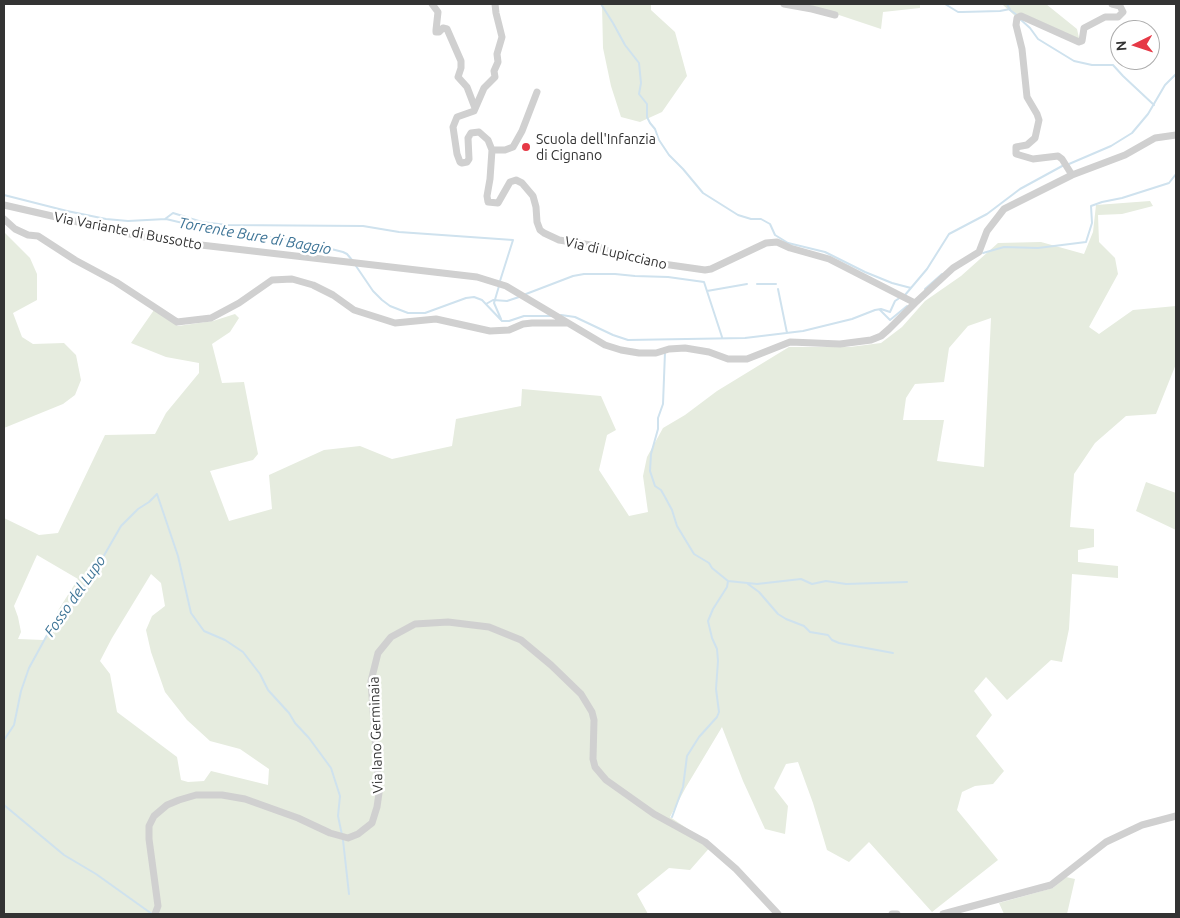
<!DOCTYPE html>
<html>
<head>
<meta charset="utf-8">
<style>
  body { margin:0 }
  #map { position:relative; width:1180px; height:918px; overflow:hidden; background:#fff; font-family:Ubuntu,sans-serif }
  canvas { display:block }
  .frame { position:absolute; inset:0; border:5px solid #333; pointer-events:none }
  .north { position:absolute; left:1110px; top:20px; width:50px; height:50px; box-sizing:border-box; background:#fff; border:1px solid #adadad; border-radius:50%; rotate:266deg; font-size:14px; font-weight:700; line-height:20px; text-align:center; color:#333 }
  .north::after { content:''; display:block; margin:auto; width:18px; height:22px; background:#e63946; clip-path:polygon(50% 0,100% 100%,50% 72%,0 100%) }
</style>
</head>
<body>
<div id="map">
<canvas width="1180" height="918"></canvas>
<div class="frame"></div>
<div class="north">N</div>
</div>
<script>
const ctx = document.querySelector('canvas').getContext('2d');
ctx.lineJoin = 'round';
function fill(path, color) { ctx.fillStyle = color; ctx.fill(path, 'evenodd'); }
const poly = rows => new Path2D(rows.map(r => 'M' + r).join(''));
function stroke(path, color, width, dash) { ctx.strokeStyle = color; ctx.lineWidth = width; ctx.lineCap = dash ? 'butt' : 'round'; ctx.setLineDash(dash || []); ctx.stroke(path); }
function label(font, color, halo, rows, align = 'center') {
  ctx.font = font + ' Ubuntu,sans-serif'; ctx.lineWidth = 5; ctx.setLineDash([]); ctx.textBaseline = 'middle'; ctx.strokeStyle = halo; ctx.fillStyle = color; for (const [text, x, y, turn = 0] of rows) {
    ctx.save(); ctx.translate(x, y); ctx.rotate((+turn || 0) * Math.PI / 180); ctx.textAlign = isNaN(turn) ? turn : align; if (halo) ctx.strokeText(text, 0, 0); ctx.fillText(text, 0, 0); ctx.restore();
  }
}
fill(poly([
  [602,4,651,4,651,10,675,32,687,76,662,112,640,122,621,117,611,86,603,48],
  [806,4,920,4,920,8,883,12,881,29],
  [1003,4,1046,4,1077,29,1079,38,1073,40,1015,16,1003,5],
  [1150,201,1153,206,1122,214,1098,215,1099,242,1115,258,1118,274,1089,327,1099,334,1133,310,1176,306,1176,364,1156,414,1126,416,1095,443,1074,474,1070,527,1094,529,1094,547,1078,550,1078,562,1118,566,1118,578,1072,574,1069,629,1062,662,1051,660,1007,700,986,677,974,691,992,715,976,736,1004,771,993,784,975,786,962,792,957,810,998,860,932,912,869,842,849,862,827,850,813,803,798,762,786,764,774,788,788,806,785,834,765,829,743,781,722,727,686,787,670,817,712,845,690,870,669,868,637,894,648,914,4,914,4,518,39,535,58,533,105,435,155,434,166,413,199,373,199,363,166,357,131,343,154,310,178,326,213,321,235,314,239,318,230,332,212,344,222,383,244,382,258,454,253,460,210,471,229,521,272,509,269,475,324,450,360,446,392,459,452,446,456,419,521,406,522,389,601,396,616,430,607,435,599,470,629,516,648,512,643,476,647,457,663,428,685,415,717,391,789,347,850,347,881,343,902,327,925,301,961,276,998,243,1041,242,1084,254,1093,232,1096,205],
  [991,318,984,467,937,461,944,420,903,420,906,398,915,384,944,382,949,348,968,326],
  [37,555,78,579,59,609,44,640,18,639,21,632,18,617,14,606],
  [151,574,161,583,165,606,152,616,146,630,151,652,165,692,187,720,210,741,240,749,269,769,268,785,211,771,204,781,188,782,181,780,177,757,117,712,110,674,100,661,112,638],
  [4,232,30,258,37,274,37,300,13,313,22,337,33,344,64,343,76,355,81,380,75,395,63,404,4,428],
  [1146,482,1176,493,1176,530,1136,511],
  [1066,877,1075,879,1067,914,1004,914,999,903,1053,888]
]), '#e6ecdf');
stroke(poly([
  [601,4,613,23,625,45,639,63,641,83,639,94,647,104,647,117,650,123,655,129,659,140,669,155,683,169,703,193,738,215,751,219,761,219,770,224,775,235,788,243,825,252,865,272,892,283,911,288],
  [945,4,958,12,962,12,1000,11,1010,9],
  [1007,4,1010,10,1017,15],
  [1020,19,1030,28,1038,39,1074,61,1092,65,1113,65,1123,76,1154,105],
  [1069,164,1111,146,1132,133,1148,114,1165,85,1176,74],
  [4,195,67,211,106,219,128,221,166,219,216,231,228,232,300,241,343,252,347,254,352,260],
  [165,219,173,213,202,222,227,225,363,226,399,232,513,240,500,281],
  [983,253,1004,247,1038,248,1086,242,1092,223,1091,206,1102,202,1122,198,1169,183,1176,174],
  [356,266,373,291,382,300,390,306,408,313,425,313,466,298,474,297,482,300,502,321,509,321,524,316,551,316],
  [757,284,776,284],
  [499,286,494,303,501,319],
  [778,289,787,333],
  [925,289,942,274],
  [707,291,747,284],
  [526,294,573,276,584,274,615,274,635,276,668,277,704,282,722,337],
  [905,295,927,269,949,234,987,214,1020,189,1064,165],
  [486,304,493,300,507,301,519,297],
  [880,310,890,320,907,306],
  [561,315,575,317,613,335,628,340,745,338,803,331,852,319,875,310,881,309,890,312,895,301,901,297],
  [665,352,663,404,658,418,658,429,651,454,650,471,655,486,661,490,665,497,672,510,677,526,694,554,709,563,712,568,728,581],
  [728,581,757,584,801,579,812,584,826,581,846,584,907,582],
  [748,584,759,592,778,614,786,619,804,626,810,632,828,635,832,640,839,643,893,653],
  [4,740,14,725,21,691,29,668,52,626,91,578,121,526,138,509,149,502,157,494,178,556,191,613,204,631,225,640,243,652,260,674,268,690,289,713,295,723,309,738,331,768,340,796,338,816,342,835],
  [4,805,64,855,96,874,152,914],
  [672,817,683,787,687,756,699,737,717,717,719,712,716,689,718,661,717,649,712,638,708,621,713,609,727,587,728,581],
  [343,840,349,894]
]), '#cfe2ee', 2);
stroke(poly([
  [432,4,438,12,436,30,436,32,439,32,443,28,447,29,461,61,461,68,458,77,467,87,475,108],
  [495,4,496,13,502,37,497,54,498,62,494,71,495,77,484,88,474,111,457,117,453,127,457,154,460,162,462,163,467,162,469,159,468,138,471,133,479,132,488,140,492,150,490,179,487,196,488,202,498,203,510,182,516,180,522,183,533,196,536,207,537,222,540,230,544,233,559,240,597,246,618,256,635,260,705,270,711,269,766,243,777,242,790,248,829,259,915,303],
  [784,4,812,9,835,15],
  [492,150,505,150,513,147,522,131,537,92],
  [1072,175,1062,159,1058,156,1033,159,1016,154,1016,147,1027,145,1035,138,1039,120,1037,114,1027,97,1022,49,1016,25,1017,18,1021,16,1079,42,1082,41,1084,28,1105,17,1118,17,1123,12,1120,6,1112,4],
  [4,205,139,236,175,242,477,277,506,286,605,345,621,350,639,353,656,353,669,349,685,348,709,352,728,359,747,359,790,342,840,344,871,340,881,336,889,329,915,303,953,268,979,252,987,231,1004,209,1072,175,1125,155,1155,138,1176,135],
  [4,219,15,229,28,235,38,236,75,260,116,282,177,322,211,318,239,303,272,280,292,279,313,285,333,295,354,310,395,323,436,319,490,331,509,330,523,324,532,323,567,323],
  [155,914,158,906,149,839,149,826,154,816,167,805,179,800,196,795,222,795,245,799,298,818,330,833,348,838,358,834,372,823,377,807,379,793,371,681,378,653,391,637,415,624,448,622,489,627,521,640,551,665,581,694,592,712,594,720,593,759,595,767,606,780,654,814,705,842,736,869,778,914],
  [892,914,897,914],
  [943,914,1051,885,1106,842,1142,825,1176,816]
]), '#d0d0d0', 7);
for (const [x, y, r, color] of [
  [526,147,5,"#e63946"]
]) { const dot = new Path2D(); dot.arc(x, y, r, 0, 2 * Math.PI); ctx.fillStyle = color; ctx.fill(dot); stroke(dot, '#fff', 2); }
label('14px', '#333', '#fff', [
  ["Scuola dell'Infanzia",536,139],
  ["di Cignano",536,155]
], 'left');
label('14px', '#333', '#fff', [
  ["Via Variante di Bussotto",128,231,11],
  ["Via di Lupicciano",616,253,13],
  ["Via Iano Germinaia",376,735,-92]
]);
label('italic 15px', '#3f7597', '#fff', [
  ["Torrente Bure di Baggio",255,236,10],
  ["Fosso del Lupo",75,596,-55]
]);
</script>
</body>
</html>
